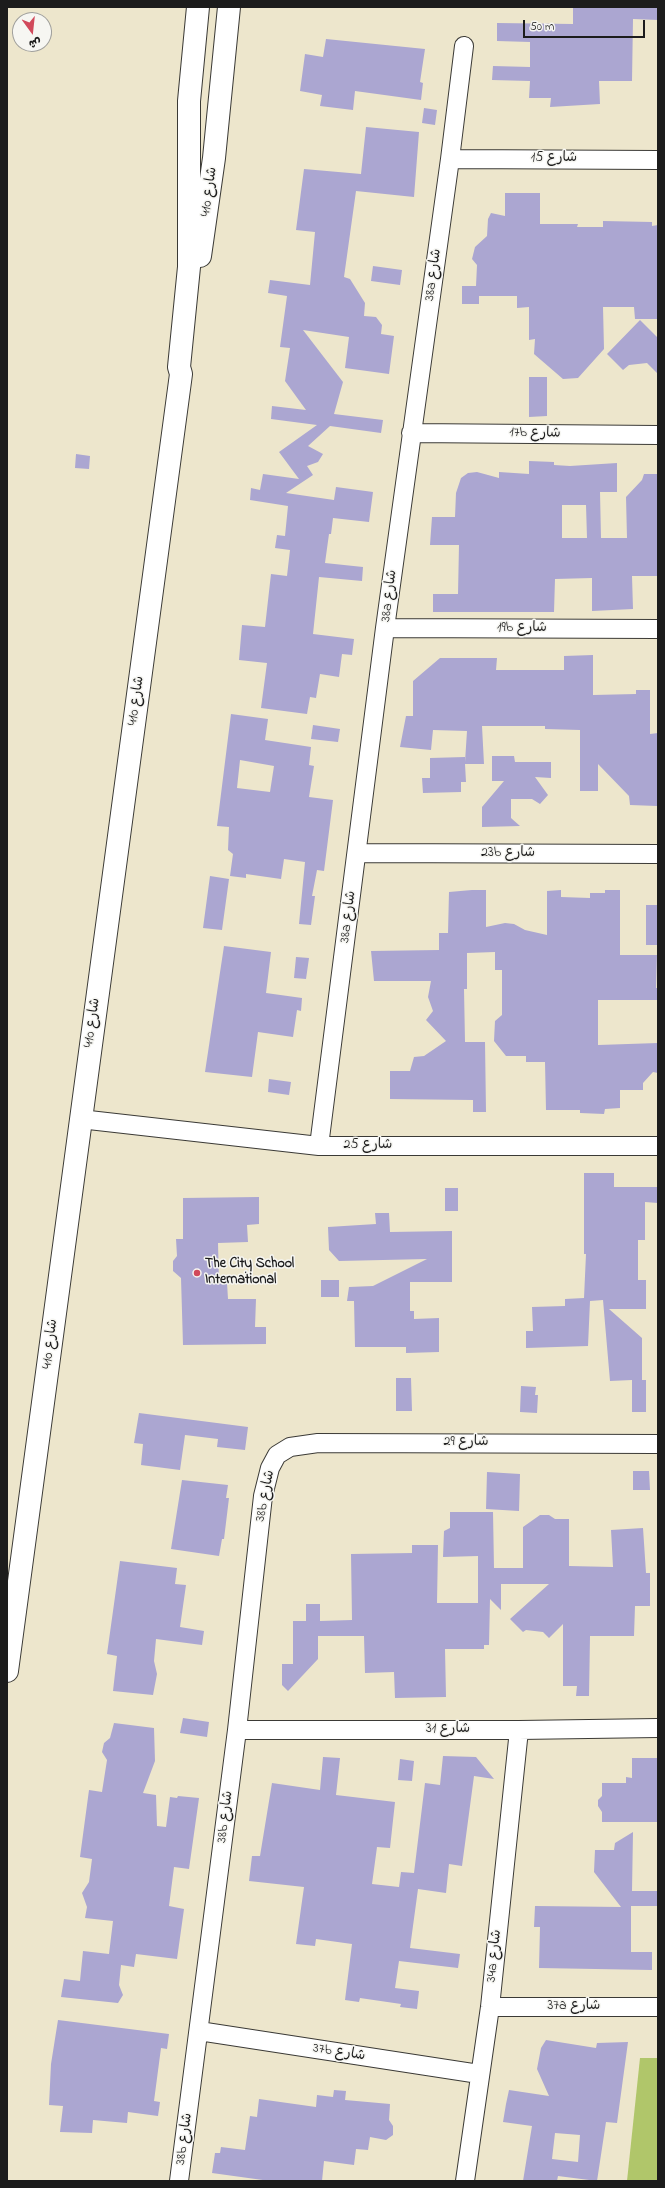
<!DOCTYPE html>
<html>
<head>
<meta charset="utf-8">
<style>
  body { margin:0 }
  #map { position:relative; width:665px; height:2188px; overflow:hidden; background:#ede6cc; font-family:"Indie Flower","Playpen Sans Arabic",sans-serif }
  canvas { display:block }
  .frame { position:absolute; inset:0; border:8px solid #1c1c1c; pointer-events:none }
  .north { position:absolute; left:12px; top:12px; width:40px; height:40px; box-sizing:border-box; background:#f6f6f2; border:1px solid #9f9f9c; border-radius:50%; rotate:165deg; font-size:11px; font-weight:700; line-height:16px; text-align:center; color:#1c1c1c }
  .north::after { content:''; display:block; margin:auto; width:14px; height:18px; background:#d1495b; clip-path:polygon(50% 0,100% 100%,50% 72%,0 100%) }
  .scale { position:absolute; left:523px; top:20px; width:122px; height:18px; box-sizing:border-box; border:2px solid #1c1c1c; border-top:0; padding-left:5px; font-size:12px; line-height:14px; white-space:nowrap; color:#1c1c1c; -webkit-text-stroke:3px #f6f6f2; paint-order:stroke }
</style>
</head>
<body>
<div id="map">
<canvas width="665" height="2188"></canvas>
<div class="frame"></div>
<div class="north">ش</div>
<div class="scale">50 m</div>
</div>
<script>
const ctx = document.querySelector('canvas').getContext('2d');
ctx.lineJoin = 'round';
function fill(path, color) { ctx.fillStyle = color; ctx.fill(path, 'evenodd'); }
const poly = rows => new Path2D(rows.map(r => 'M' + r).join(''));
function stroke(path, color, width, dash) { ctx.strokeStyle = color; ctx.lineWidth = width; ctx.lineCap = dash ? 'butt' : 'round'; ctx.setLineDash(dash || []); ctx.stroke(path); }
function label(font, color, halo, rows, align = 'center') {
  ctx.font = font + ' "Indie Flower","Playpen Sans Arabic",sans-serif'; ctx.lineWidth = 3; ctx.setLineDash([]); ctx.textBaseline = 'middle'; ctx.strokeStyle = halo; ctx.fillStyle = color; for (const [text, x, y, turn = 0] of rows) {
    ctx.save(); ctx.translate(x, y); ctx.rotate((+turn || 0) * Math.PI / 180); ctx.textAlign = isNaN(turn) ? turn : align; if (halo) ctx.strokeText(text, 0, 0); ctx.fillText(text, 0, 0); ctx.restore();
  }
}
fill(poly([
  [640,2058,658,2058,658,2181,627,2181]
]), '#b0c66a');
fill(poly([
  [573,7,658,7,658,20,633,19,632,81,599,81,600,104,550,107,551,98,529,98,530,81,492,80,493,66,530,67,530,42,497,41,497,23,573,24],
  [326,39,425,49,420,82,423,83,421,100,355,91,353,110,320,106,322,95,300,91,305,54,323,57],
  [424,108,437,110,435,125,422,123],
  [366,127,419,132,414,197,356,191,344,277,350,279,365,303,364,316,376,317,382,325,381,334,394,336,389,374,345,368,349,337,303,330,343,382,334,414,383,420,381,433,330,426,308,446,323,454,318,462,307,466,313,475,286,493,334,500,336,487,373,492,369,522,333,518,331,534,329,534,325,563,363,567,362,581,319,577,313,634,354,639,352,655,342,654,339,677,320,674,316,698,310,697,307,714,261,708,267,663,239,660,242,625,265,627,271,574,287,576,290,550,275,548,277,535,285,536,288,506,250,500,251,488,260,490,263,474,299,479,279,452,317,425,271,419,272,406,306,410,285,381,290,348,280,347,287,296,268,293,270,280,310,285,315,232,296,230,304,169,361,174],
  [505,193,540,193,540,224,578,224,577,227,603,227,603,221,652,222,652,226,658,225,658,319,635,319,634,307,603,307,604,349,578,378,563,379,534,354,535,339,529,340,529,307,517,308,517,296,479,296,479,304,462,304,462,286,476,286,477,265,472,259,475,247,487,236,488,219,491,213,505,216],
  [373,266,402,270,400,285,371,281],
  [640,320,658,338,658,374,647,363,629,365,623,370,607,354],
  [529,377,547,377,547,416,529,417],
  [76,454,90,456,89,469,75,468],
  [529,461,554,462,554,465,570,466,617,463,617,492,600,492,601,538,627,538,626,497,642,480,644,474,658,474,658,576,632,576,633,609,592,611,592,578,555,579,554,612,433,612,433,594,458,594,459,545,430,545,432,517,455,517,456,493,461,478,468,473,477,472,499,478,499,472,529,474],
  [562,505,586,505,587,538,562,538],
  [593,655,593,695,636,694,636,690,650,690,650,734,658,733,657,806,630,805,629,796,598,764,598,791,580,791,580,730,545,729,545,726,482,726,484,764,465,764,466,782,461,782,461,792,423,793,422,778,430,778,430,758,465,757,465,762,467,731,433,730,431,750,400,747,406,716,413,716,413,681,440,658,497,658,496,670,564,670,564,656],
  [231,714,268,719,265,740,311,747,309,765,314,766,309,797,333,800,324,871,317,870,312,896,315,896,311,925,299,924,305,862,284,859,281,879,246,874,246,878,230,876,233,854,228,850,229,827,217,826],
  [240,760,274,766,270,792,237,788],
  [313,725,340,729,338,742,311,739],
  [492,756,514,756,515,762,551,762,551,778,535,777,548,795,540,804,532,799,511,799,511,818,520,826,482,827,482,807,504,781,492,781],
  [210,876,229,879,222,930,203,928],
  [472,890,486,890,486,927,505,923,514,924,525,930,547,935,547,891,561,890,561,897,590,898,590,893,605,893,605,890,620,890,620,955,657,955,656,988,658,988,658,1000,598,1000,598,1045,658,1043,658,1073,653,1072,643,1083,643,1090,620,1090,620,1108,605,1109,604,1114,580,1113,580,1110,546,1110,545,1062,526,1062,526,1056,506,1056,494,1041,495,1021,502,1015,502,970,495,970,495,952,467,953,467,989,464,989,465,1042,485,1042,486,1112,473,1112,473,1100,390,1099,390,1071,410,1071,414,1057,424,1056,446,1041,426,1020,433,1011,428,997,431,981,374,981,371,951,439,950,439,933,448,933,449,892],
  [646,905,658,905,658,945,646,945],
  [224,946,271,952,266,993,302,998,301,1011,297,1010,293,1037,258,1032,252,1077,205,1072],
  [296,957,309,958,306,979,294,978],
  [269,1079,291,1082,289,1095,268,1092],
  [584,1173,614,1173,614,1187,658,1187,658,1203,645,1202,645,1240,638,1240,638,1280,646,1280,646,1309,609,1309,642,1338,642,1380,646,1380,646,1412,632,1412,632,1380,610,1381,603,1300,590,1301,588,1346,526,1348,526,1331,533,1331,532,1307,565,1306,565,1299,584,1298,586,1254,584,1254],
  [445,1188,458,1188,458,1211,445,1211],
  [259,1197,259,1224,247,1225,248,1242,218,1243,219,1283,227,1283,228,1299,256,1299,255,1327,266,1327,266,1344,183,1345,181,1278,173,1271,173,1261,177,1256,176,1239,183,1239,183,1198],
  [375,1213,389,1213,390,1232,452,1231,452,1282,410,1282,410,1311,414,1311,414,1319,439,1318,439,1352,406,1353,406,1347,355,1347,354,1301,347,1301,349,1287,373,1286,427,1259,339,1261,329,1250,328,1227,376,1224],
  [321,1280,339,1280,339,1297,321,1297],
  [396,1378,411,1378,412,1411,396,1411],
  [521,1386,536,1387,535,1395,538,1395,537,1413,520,1412],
  [139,1413,248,1427,245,1450,217,1447,218,1439,185,1435,180,1470,141,1465,143,1444,134,1443],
  [633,1471,649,1471,650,1490,633,1490],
  [487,1472,520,1474,519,1511,486,1509],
  [182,1480,228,1485,226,1498,229,1498,224,1539,222,1539,219,1556,171,1549],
  [450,1512,493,1512,494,1568,523,1568,523,1527,540,1515,549,1515,555,1519,569,1519,569,1566,613,1567,611,1530,643,1528,646,1573,650,1573,650,1606,635,1606,634,1636,590,1636,589,1696,576,1696,577,1686,563,1686,563,1624,549,1638,543,1632,526,1630,523,1632,510,1619,549,1584,501,1584,501,1610,490,1599,489,1645,484,1645,484,1649,445,1649,446,1697,395,1698,394,1672,365,1673,364,1636,318,1636,318,1659,288,1691,282,1685,282,1664,293,1664,293,1621,306,1621,306,1604,320,1604,320,1621,352,1620,351,1554,412,1553,412,1545,438,1545,437,1603,478,1603,478,1556,443,1557,444,1531,450,1528],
  [120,1561,177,1568,175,1584,186,1585,180,1627,204,1631,202,1645,156,1639,154,1661,157,1674,153,1695,113,1691,117,1656,107,1654],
  [183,1718,209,1722,207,1737,180,1733],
  [114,1723,154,1728,155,1761,143,1793,156,1795,157,1826,166,1827,170,1797,177,1798,178,1796,199,1798,189,1869,174,1867,169,1906,184,1909,177,1959,136,1954,134,1967,121,1965,119,1985,123,1995,118,2003,61,1997,64,1979,80,1981,83,1951,109,1954,113,1921,85,1918,87,1907,82,1893,89,1882,92,1859,80,1857,89,1790,102,1792,107,1760,102,1752,104,1743,110,1738],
  [443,1756,476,1757,494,1779,474,1776,462,1866,449,1864,446,1893,418,1889,410,1948,460,1954,458,1968,399,1961,395,1988,419,1991,417,2009,400,2007,401,2004,360,1998,359,2002,345,2000,352,1944,316,1939,315,1946,296,1944,304,1887,249,1881,252,1856,260,1856,272,1783,320,1790,323,1757,340,1758,336,1795,395,1802,390,1848,377,1847,372,1884,399,1887,401,1872,414,1873,425,1783,440,1785],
  [632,1758,658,1758,658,1822,602,1822,602,1812,598,1806,598,1800,602,1796,602,1783,626,1783,626,1777,632,1778],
  [400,1759,414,1761,412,1781,398,1780],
  [633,1832,632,1891,658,1891,658,1906,631,1906,631,1952,652,1952,652,1970,539,1968,540,1927,534,1927,535,1906,621,1907,594,1872,595,1850,614,1850,615,1843],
  [58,2020,169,2034,167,2049,161,2048,154,2101,160,2102,158,2116,128,2112,127,2123,93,2120,92,2133,60,2132,63,2106,49,2105,51,2064],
  [546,2040,596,2048,597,2043,628,2042,617,2123,606,2122,597,2181,558,2176,557,2181,523,2181,532,2126,503,2122,506,2104,509,2090,549,2096,537,2069,541,2048],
  [555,2133,580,2135,578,2162,552,2159],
  [334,2090,346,2091,345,2100,390,2104,389,2120,393,2126,393,2135,386,2140,370,2137,368,2150,356,2149,354,2165,324,2161,322,2181,270,2181,212,2173,215,2153,220,2153,221,2147,245,2150,250,2116,257,2117,259,2099,316,2107,317,2095,333,2097]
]), '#aba6d1');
const street = poly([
  [450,159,658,160],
  [411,433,658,435],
  [385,628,658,629],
  [357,853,658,854],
  [80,1119,319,1146,658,1146],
  [319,1146,385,628,450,159,464,46],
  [237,1730,519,1730,658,1728],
  [490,2007,658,2007],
  [199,2031,479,2074],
  [179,2181,237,1730,263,1496,270,1468,277,1455,290,1447,318,1443,658,1444],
  [465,2181,490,2007,519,1730]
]);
const secondary = poly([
  [200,256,214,158,229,7],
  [7,1671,181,374,179,367,189,267,189,101,198,7]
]);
stroke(street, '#3b3a36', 20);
stroke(secondary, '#3b3a36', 24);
stroke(street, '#fff', 18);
stroke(secondary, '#fff', 22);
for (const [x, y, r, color] of [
  [197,1273,4,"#d1495b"]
]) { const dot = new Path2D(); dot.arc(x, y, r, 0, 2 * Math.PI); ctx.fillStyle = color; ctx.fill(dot); stroke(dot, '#f6f6f2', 1.5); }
label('14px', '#1c1c1c', '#f6f6f2', [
  ["شارع 15",554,159],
  ["شارع 410",210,192,-82],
  ["38a شارع",434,275,-82],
  ["17b شارع",535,434,1],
  ["38a شارع",390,596,-83],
  ["19b شارع",522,629],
  ["شارع 410",137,701,-82],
  ["23b شارع",508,854],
  ["38a شارع",349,917,-83],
  ["شارع 410",93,1023,-82],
  ["شارع 25",368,1146],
  ["شارع 410",51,1344,-83],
  ["شارع 29",466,1443],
  ["38b شارع",266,1496,-79],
  ["شارع 31",448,1730],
  ["38b شارع",226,1817,-83],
  ["34a شارع",495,1956,-84],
  ["37a شارع",574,2007],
  ["37b شارع",339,2053,9],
  ["38b شارع",185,2139,-82]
]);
label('bold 14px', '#1c1c1c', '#f6f6f2', [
  ["The City School",205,1265],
  ["International",205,1281]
], 'left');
</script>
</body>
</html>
